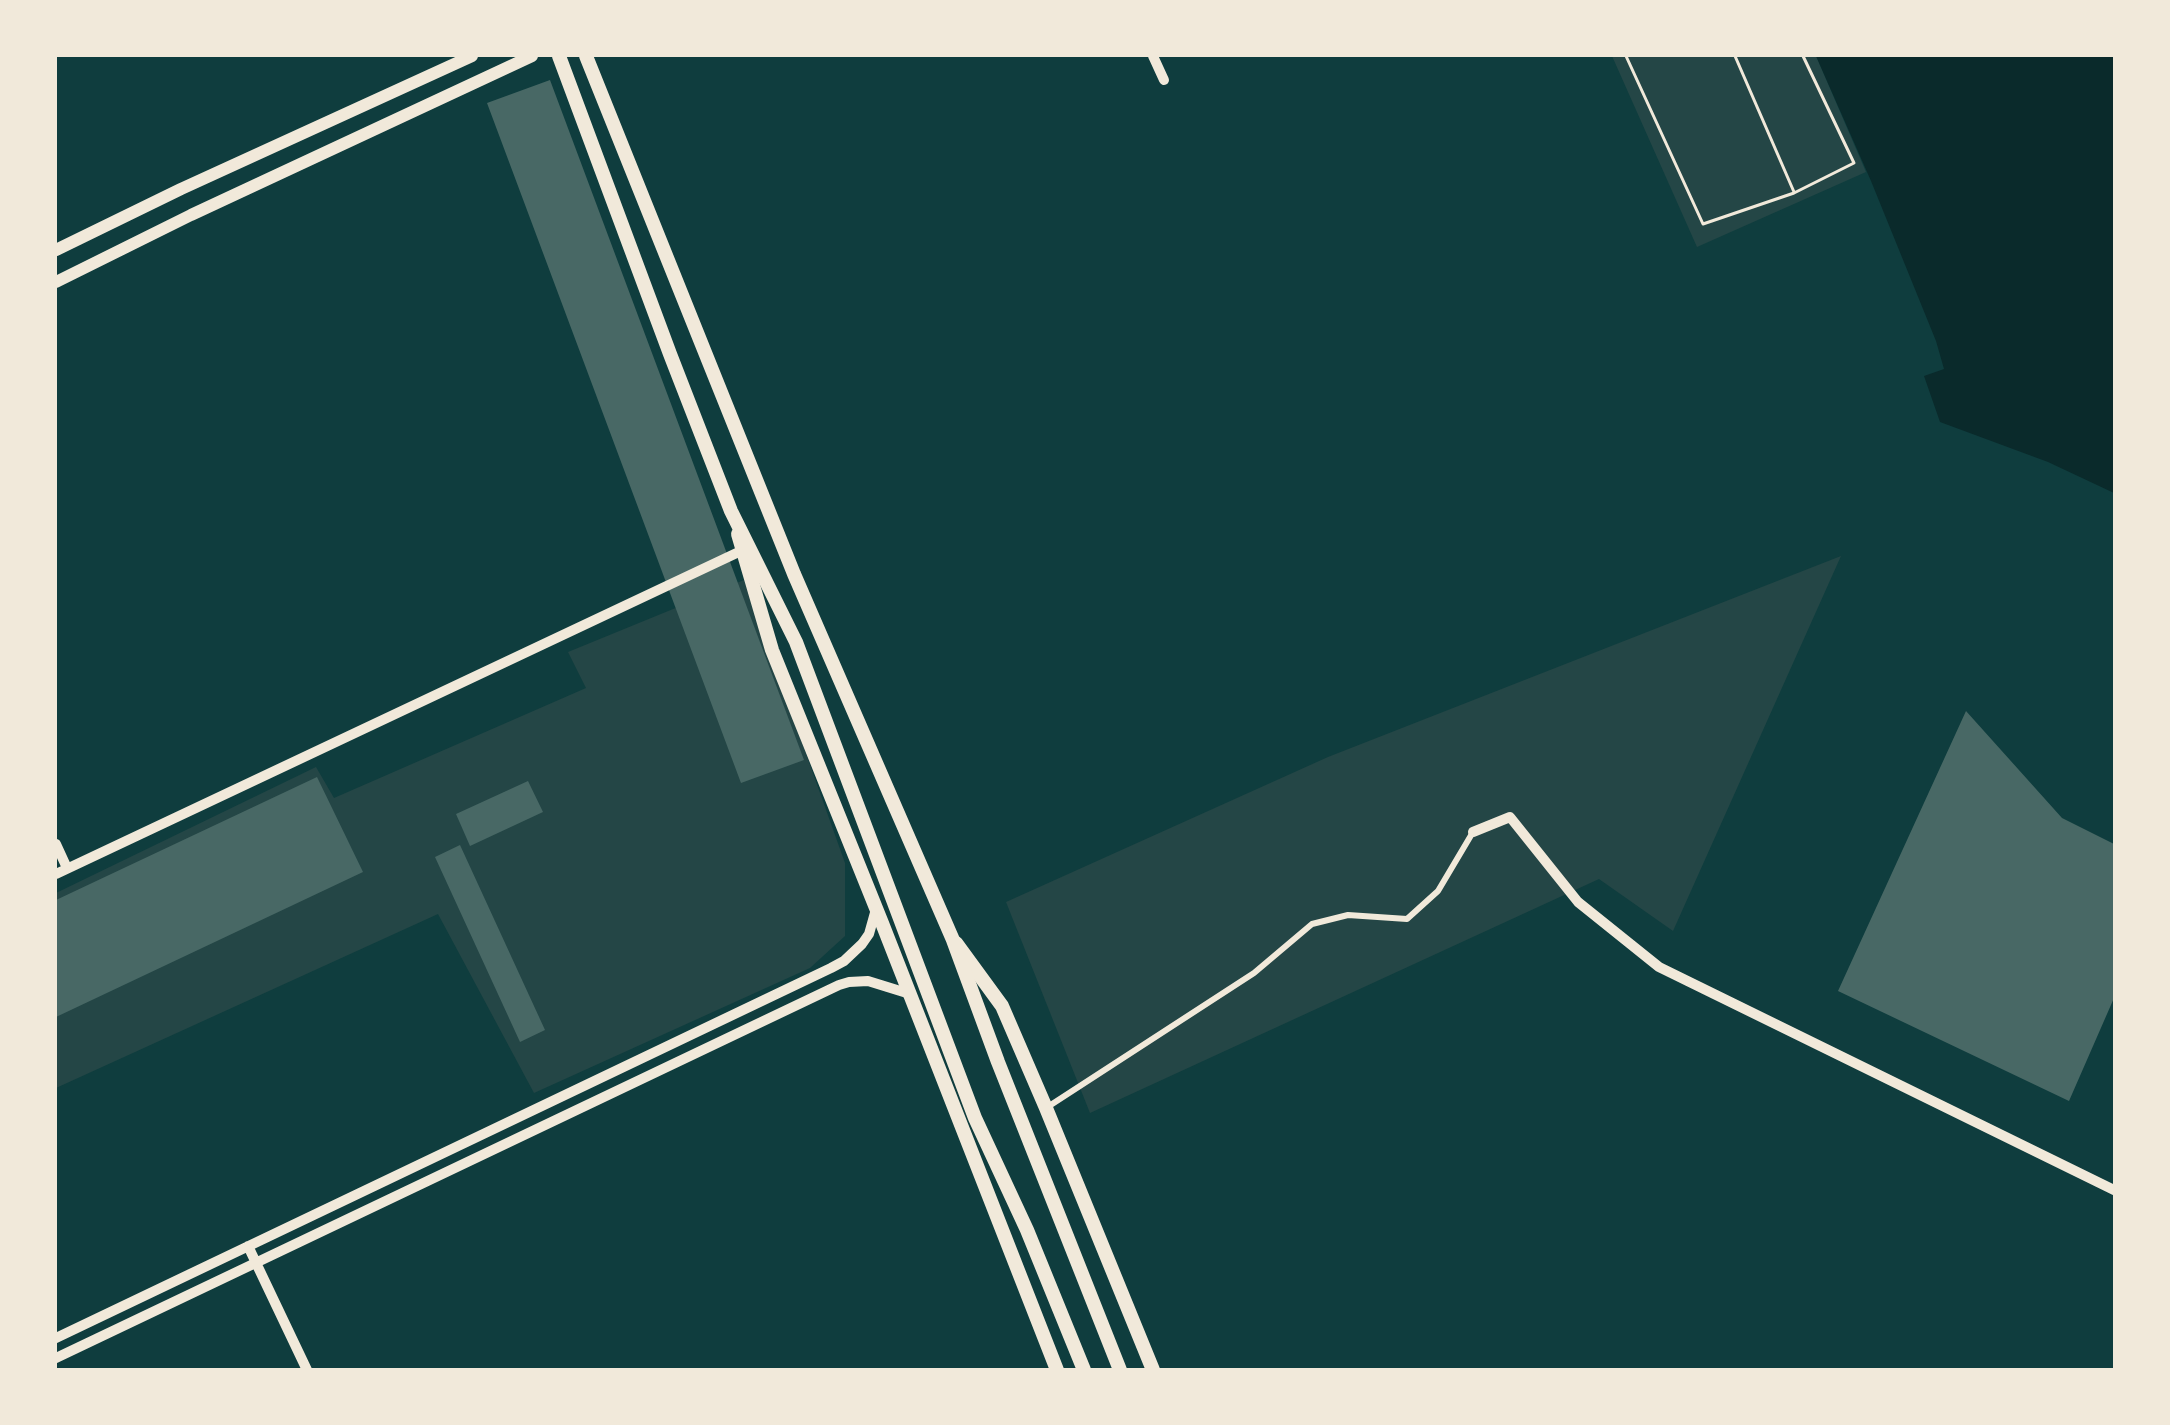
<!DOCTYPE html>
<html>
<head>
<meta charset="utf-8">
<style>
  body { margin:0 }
  #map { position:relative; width:2170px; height:1425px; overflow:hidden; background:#0f3d3e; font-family:"Titillium Web",sans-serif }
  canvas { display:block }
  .frame { position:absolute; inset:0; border:57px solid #f1e9da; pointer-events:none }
</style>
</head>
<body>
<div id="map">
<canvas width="2170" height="1425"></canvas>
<div class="frame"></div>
</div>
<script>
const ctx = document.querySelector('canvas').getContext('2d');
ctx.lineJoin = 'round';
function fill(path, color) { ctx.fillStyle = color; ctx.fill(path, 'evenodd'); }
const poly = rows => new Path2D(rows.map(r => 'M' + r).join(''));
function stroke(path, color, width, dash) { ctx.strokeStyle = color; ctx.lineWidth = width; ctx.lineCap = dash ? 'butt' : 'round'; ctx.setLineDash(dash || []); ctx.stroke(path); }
fill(poly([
  [1612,56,1816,56,1866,172,1697,247],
  [1841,556,1673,931,1599,879,1090,1113,1006,902,1328,757],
  [744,580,845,863,845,936,810,968,534,1093,438,914,56,1088,56,893,316,767,334,798,586,688,568,652]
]), '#244646');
fill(poly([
  [1816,56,2114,56,2114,493,2048,462,1940,422,1924,376,1944,369,1936,341,1871,181]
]), '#0a2a2b');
fill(poly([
  [550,80,804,760,741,783,487,103],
  [1966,711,2062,818,2114,844,2114,998,2069,1101,1838,991],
  [317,777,363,872,56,1017,56,900],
  [528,781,543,812,470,846,456,814],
  [460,845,545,1030,520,1042,435,857]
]), '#486865');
stroke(poly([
  [1626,56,1703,224,1794,193,1854,163,1803,56],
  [1735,56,1794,192]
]), '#f1e9da', 3);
stroke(poly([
  [1046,1108,1254,973,1312,924,1348,915,1407,919,1438,891,1473,832]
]), '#f1e9da', 6);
stroke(poly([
  [1153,56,1164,80],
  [1473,832,1510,817,1578,902,1659,967,2114,1190],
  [56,844,67,868],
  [56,874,743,550],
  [248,1246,307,1370],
  [56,1338,831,968,844,961,862,944,869,934,876,909],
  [56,1358,839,985,849,982,868,981,910,994]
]), '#f1e9da', 10);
stroke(poly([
  [56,250,181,189,472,56],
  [56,282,191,215,532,56]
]), '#f1e9da', 12);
stroke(poly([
  [738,534,772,650,882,923,1057,1370],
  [956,943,1002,1006,1046,1108,1153,1370]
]), '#f1e9da', 14);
stroke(poly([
  [559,56,670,354,731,511,796,642,975,1118,1027,1230,1084,1370],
  [586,56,794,574,953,940,998,1062,1120,1370]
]), '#f1e9da', 14);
</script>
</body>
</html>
